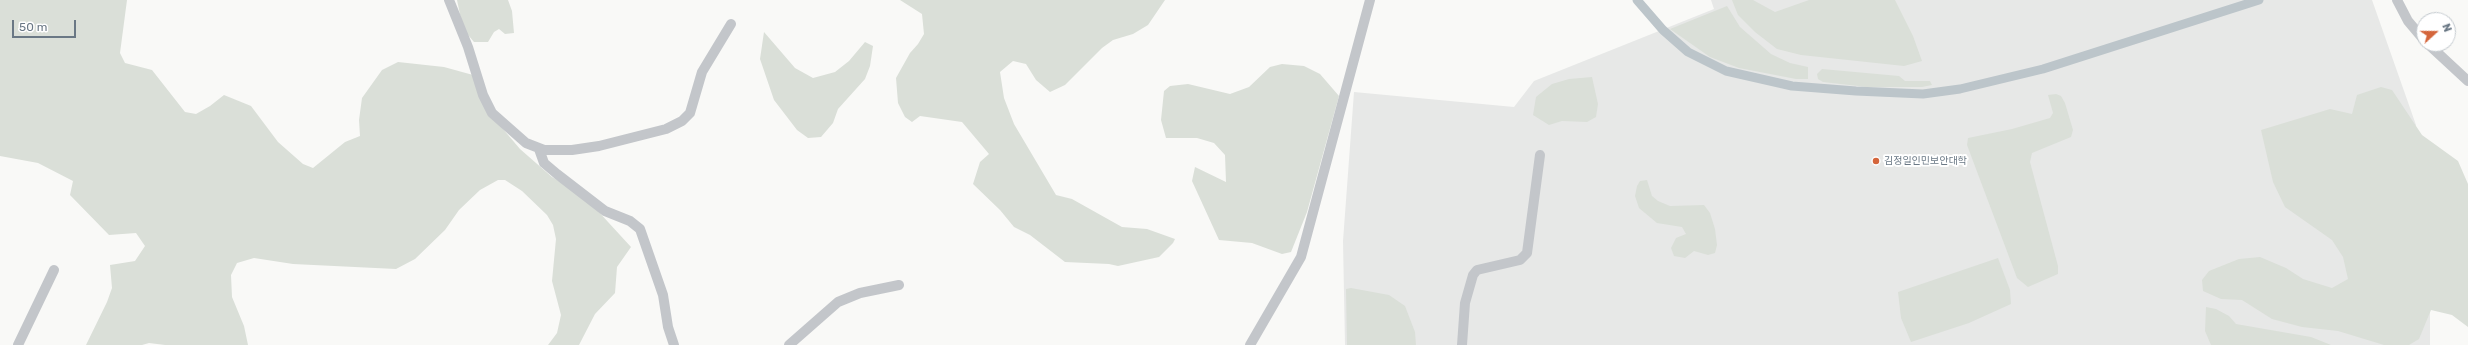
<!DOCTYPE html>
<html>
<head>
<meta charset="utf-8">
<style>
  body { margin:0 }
  #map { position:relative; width:2468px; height:345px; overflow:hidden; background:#f9f9f7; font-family:Rubik,sans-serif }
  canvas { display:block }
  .north { position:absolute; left:2416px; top:12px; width:40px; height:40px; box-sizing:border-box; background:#fff; border:1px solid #c3c9ce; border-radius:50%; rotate:69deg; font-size:11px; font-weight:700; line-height:16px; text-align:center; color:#6a7885 }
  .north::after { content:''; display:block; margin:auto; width:14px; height:18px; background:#d4653b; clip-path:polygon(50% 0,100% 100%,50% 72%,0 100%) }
  .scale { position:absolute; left:12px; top:20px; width:64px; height:18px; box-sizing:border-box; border:2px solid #6a7885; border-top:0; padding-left:5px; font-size:12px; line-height:14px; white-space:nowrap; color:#6a7885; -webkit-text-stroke:3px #fff; paint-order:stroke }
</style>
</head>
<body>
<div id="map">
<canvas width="2468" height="345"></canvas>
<div class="north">N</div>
<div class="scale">50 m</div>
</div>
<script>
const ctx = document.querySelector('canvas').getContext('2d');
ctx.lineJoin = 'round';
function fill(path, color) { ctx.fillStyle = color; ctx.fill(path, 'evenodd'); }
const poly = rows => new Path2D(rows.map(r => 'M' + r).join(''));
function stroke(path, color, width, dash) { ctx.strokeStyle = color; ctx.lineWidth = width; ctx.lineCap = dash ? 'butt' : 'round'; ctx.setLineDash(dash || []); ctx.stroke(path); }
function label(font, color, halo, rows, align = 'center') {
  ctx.font = font + ' Rubik,"Noto Sans KR",sans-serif'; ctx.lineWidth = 4; ctx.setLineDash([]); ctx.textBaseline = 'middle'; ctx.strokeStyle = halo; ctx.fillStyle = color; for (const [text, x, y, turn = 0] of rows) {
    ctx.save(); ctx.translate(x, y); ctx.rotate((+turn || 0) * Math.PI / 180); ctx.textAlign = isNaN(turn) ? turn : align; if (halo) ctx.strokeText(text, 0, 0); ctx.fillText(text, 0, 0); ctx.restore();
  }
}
fill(poly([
  [1711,0,2372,0,2416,125,2389,196,2430,289,2430,345,1345,345,1343,241,1354,92,1514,107,1534,81,1714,9]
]), '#e7e8e7');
fill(poly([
  [0,0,127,0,120,53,125,63,152,70,185,112,196,114,210,106,224,95,251,106,278,142,303,164,313,168,345,142,360,136,359,120,362,98,382,70,398,62,444,67,473,75,503,129,520,149,552,177,586,198,631,247,617,267,615,293,595,314,579,345,548,345,557,333,561,315,552,281,556,239,553,225,547,215,522,191,505,180,498,180,480,190,459,210,445,230,415,259,396,269,293,264,254,258,237,263,231,275,232,297,244,326,248,345,165,345,149,343,142,345,86,345,107,302,112,288,110,265,135,261,145,246,136,233,109,235,70,195,73,181,38,163,0,156],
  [457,0,508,0,512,11,514,33,505,34,499,29,494,32,488,42,474,42,463,29],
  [900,0,1165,0,1148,25,1133,34,1113,40,1102,48,1065,85,1050,92,1036,80,1026,64,1013,61,1000,72,1004,98,1014,124,1056,195,1072,199,1122,227,1147,229,1175,239,1173,243,1159,257,1118,266,1109,264,1065,262,1030,235,1014,227,1000,210,973,184,980,162,989,154,962,122,920,116,912,122,905,117,898,103,896,78,910,53,918,44,924,34,922,14],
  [1732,0,1753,0,1775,12,1809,0,1895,0,1913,36,1922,61,1904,66,1801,55,1777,49,1755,32,1738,15],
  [1727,6,1740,27,1771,54,1790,63,1808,67,1808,79,1796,79,1739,68,1710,57,1670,29],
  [764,32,795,68,813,78,835,72,849,61,865,42,873,46,870,66,865,79,838,109,833,123,821,137,808,138,797,130,774,100,760,59],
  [1282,64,1304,66,1320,74,1339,96,1307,212,1291,252,1282,254,1252,243,1219,240,1192,181,1195,167,1226,182,1225,155,1214,143,1197,138,1166,138,1161,120,1164,91,1170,86,1188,84,1230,94,1249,87,1270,67],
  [1822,69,1899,76,1905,81,1930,81,1932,85,1922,87,1867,87,1823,82,1818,79,1817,74],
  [1592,77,1598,104,1596,117,1587,122,1562,121,1549,125,1533,115,1536,97,1552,84,1569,79],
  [2381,87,2392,90,2422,135,2458,161,2468,184,2468,327,2452,315,2431,310,2419,339,2409,345,2384,345,2338,331,2302,327,2272,319,2242,300,2221,299,2203,291,2202,280,2209,271,2239,259,2260,257,2286,268,2303,279,2332,288,2348,279,2343,257,2332,240,2285,207,2273,182,2261,130,2330,109,2352,114,2357,95],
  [2056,94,2061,96,2065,103,2073,130,2071,137,2032,153,2030,162,2058,266,2058,274,2028,287,2017,278,1967,145,1968,138,2012,129,2050,118,2053,113,2048,95],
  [1647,180,1652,196,1658,201,1670,206,1704,205,1710,213,1715,229,1717,245,1715,253,1708,255,1694,251,1685,258,1674,256,1671,248,1676,238,1686,234,1682,227,1657,223,1639,208,1635,196,1637,186,1640,181],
  [1998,258,2010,290,2011,304,1969,323,1911,342,1901,318,1898,292],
  [1351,288,1389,295,1405,306,1415,332,1416,345,1347,345,1346,289],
  [2206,307,2216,309,2229,316,2236,324,2311,337,2331,345,2211,345,2205,331]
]), '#dadfd8');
stroke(poly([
  [1637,0,1663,30,1688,52,1726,71,1792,86,1856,91,1923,94,1960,89,2043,69,2259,0]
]), '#bcc5ca', 9);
stroke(poly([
  [449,0,468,47,483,95,492,113,526,143,544,150,572,150,599,146,666,129,682,121,690,113,702,72,731,24],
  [2397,0,2408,21,2424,40],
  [2428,44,2468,81],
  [539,149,544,163,557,174,605,211,630,221,640,229,663,295,668,327,674,345],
  [18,345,54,270],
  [789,345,838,302,860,293,899,285],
  [1250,345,1301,257,1370,0],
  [1462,345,1465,303,1473,275,1477,270,1520,260,1527,253,1540,155]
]), '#c3c6ca', 10);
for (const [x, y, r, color] of [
  [1876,161,4,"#d4653b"]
]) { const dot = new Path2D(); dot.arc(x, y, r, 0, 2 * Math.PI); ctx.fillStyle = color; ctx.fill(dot); stroke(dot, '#fff', 1.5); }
label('10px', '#6a7885', '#fff', [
  ["김정일인민보안대학",1884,161]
], 'left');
</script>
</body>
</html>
